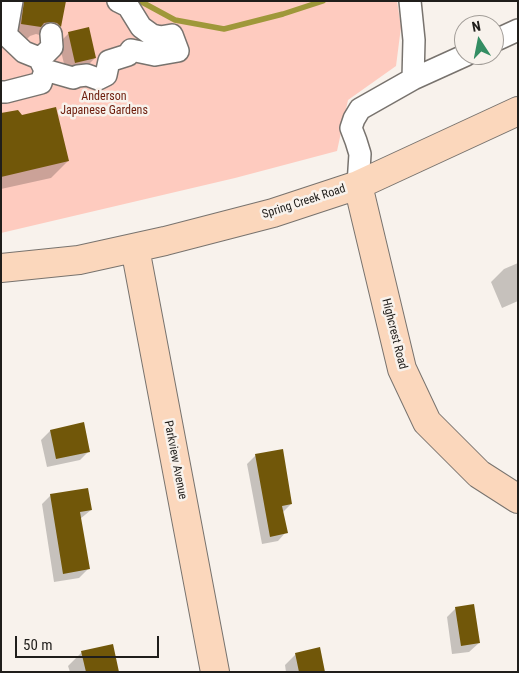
<!DOCTYPE html>
<html>
<head>
<meta charset="utf-8">
<style>
  body { margin:0 }
  #map { position:relative; width:519px; height:673px; overflow:hidden; background:#f8f2ec; font-family:"Roboto Condensed",sans-serif }
  canvas { display:block }
  .frame { position:absolute; inset:0; border:2px solid #201e1b; pointer-events:none }
  .north { position:absolute; left:454px; top:15px; width:50px; height:50px; box-sizing:border-box; background:#f8f2ec; border:1px solid #a29d98; border-radius:50%; rotate:349deg; font-size:14px; font-weight:700; line-height:20px; text-align:center; color:#201e1b }
  .north::after { content:''; display:block; margin:auto; width:18px; height:22px; background:#348d63; clip-path:polygon(50% 0,100% 100%,50% 72%,0 100%) }
  .scale { position:absolute; left:15px; top:636px; width:144px; height:22px; box-sizing:border-box; border:2px solid #201e1b; border-top:0; padding-left:6px; font-size:15px; line-height:18px; white-space:nowrap; color:#201e1b; -webkit-text-stroke:4px #f8f2ec; paint-order:stroke }
</style>
</head>
<body>
<div id="map">
<canvas width="519" height="673"></canvas>
<div class="frame"></div>
<div class="north">N</div>
<div class="scale">50 m</div>
</div>
<script>
const ctx = document.querySelector('canvas').getContext('2d');
ctx.lineJoin = 'round';
function fill(path, color) { ctx.fillStyle = color; ctx.fill(path, 'evenodd'); }
const poly = rows => new Path2D(rows.map(r => 'M' + r).join(''));
function stroke(path, color, width, dash) { ctx.strokeStyle = color; ctx.lineWidth = width; ctx.lineCap = dash ? 'butt' : 'round'; ctx.setLineDash(dash || []); ctx.stroke(path); }
function label(font, color, halo, rows, align = 'center') {
  ctx.font = font + ' "Roboto Condensed",sans-serif'; ctx.lineWidth = 5; ctx.setLineDash([]); ctx.textBaseline = 'middle'; ctx.strokeStyle = halo; ctx.fillStyle = color; for (const [text, x, y, turn = 0] of rows) {
    ctx.save(); ctx.translate(x, y); ctx.rotate((+turn || 0) * Math.PI / 180); ctx.textAlign = isNaN(turn) ? turn : align; if (halo) ctx.strokeText(text, 0, 0); ctx.fillText(text, 0, 0); ctx.restore();
  }
}
fill(poly([
  [1,1,397,1,401,27,396,66,348,100,337,151,235,178,1,233]
]), '#fecbbf');
fill(poly([
  [9,1,65,1,60,27,47,40,43,36,36,34,30,36,26,40,8,37],
  [88,29,95,58,86,67,66,72,59,43,68,34],
  [1,114,68,161,51,178,1,189],
  [518,263,518,301,502,308,491,282,504,269],
  [83,424,89,451,80,460,47,467,41,440,50,431],
  [256,455,291,504,282,513,286,532,278,541,262,544,247,464],
  [51,495,91,510,80,519,88,569,79,578,54,582,42,504],
  [456,608,479,643,469,652,452,654,447,617],
  [82,652,118,672,70,672,68,666],
  [296,654,324,672,286,672,285,665]
]), '#0003');
stroke(poly([
  [140,1,175,20,224,29,283,14,323,1]
]), '#9f983a', 5.5);
fill(poly([
  [24,1,66,1,61,27,57,23,51,22,44,23,41,27,21,24],
  [89,27,96,58,75,63,68,32],
  [56,107,69,161,1,177,1,113,18,110,22,115],
  [84,422,90,452,56,459,50,430],
  [283,449,292,504,282,506,288,533,270,537,255,454],
  [88,488,92,510,80,512,90,569,63,574,50,494],
  [474,604,480,643,461,646,455,607],
  [113,644,119,672,86,672,81,651],
  [320,647,325,672,299,672,295,653]
]), '#715709');
const street = poly([
  [12,1,6,35,24,52,39,58,45,70],
  [494,41,518,30],
  [39,58,46,53,52,47,51,34],
  [413,79,466,55],
  [1,92,6,92,41,83,45,70,73,78,78,76,87,75,98,79,106,75,109,61,128,55,131,50,155,55,178,51,172,35,160,37,152,35,141,27,128,6,118,1],
  [358,185,360,154,356,141,351,128,354,119,360,109,413,79,414,40,410,1]
]);
const secondary = poly([
  [358,185,402,369,427,422,479,474,518,499],
  [135,248,215,672],
  [1,268,79,260,165,241,273,213,358,185,518,111]
]);
stroke(street, '#78736e', 24);
stroke(secondary, '#78736e', 30);
stroke(street, '#fff', 21);
stroke(secondary, '#fbd7bc', 28);
label('12px', '#6d1d0c', '#f8f2ec', [
  ["Anderson",104,97],
  ["Japanese Gardens",104,111]
]);
label('12px', '#201e1b', '#f8f2ec', [
  ["Spring Creek Road",304,202,-18],
  ["Highcrest Road",394,334,76],
  ["Parkview Avenue",175,460,79]
]);
</script>
</body>
</html>
